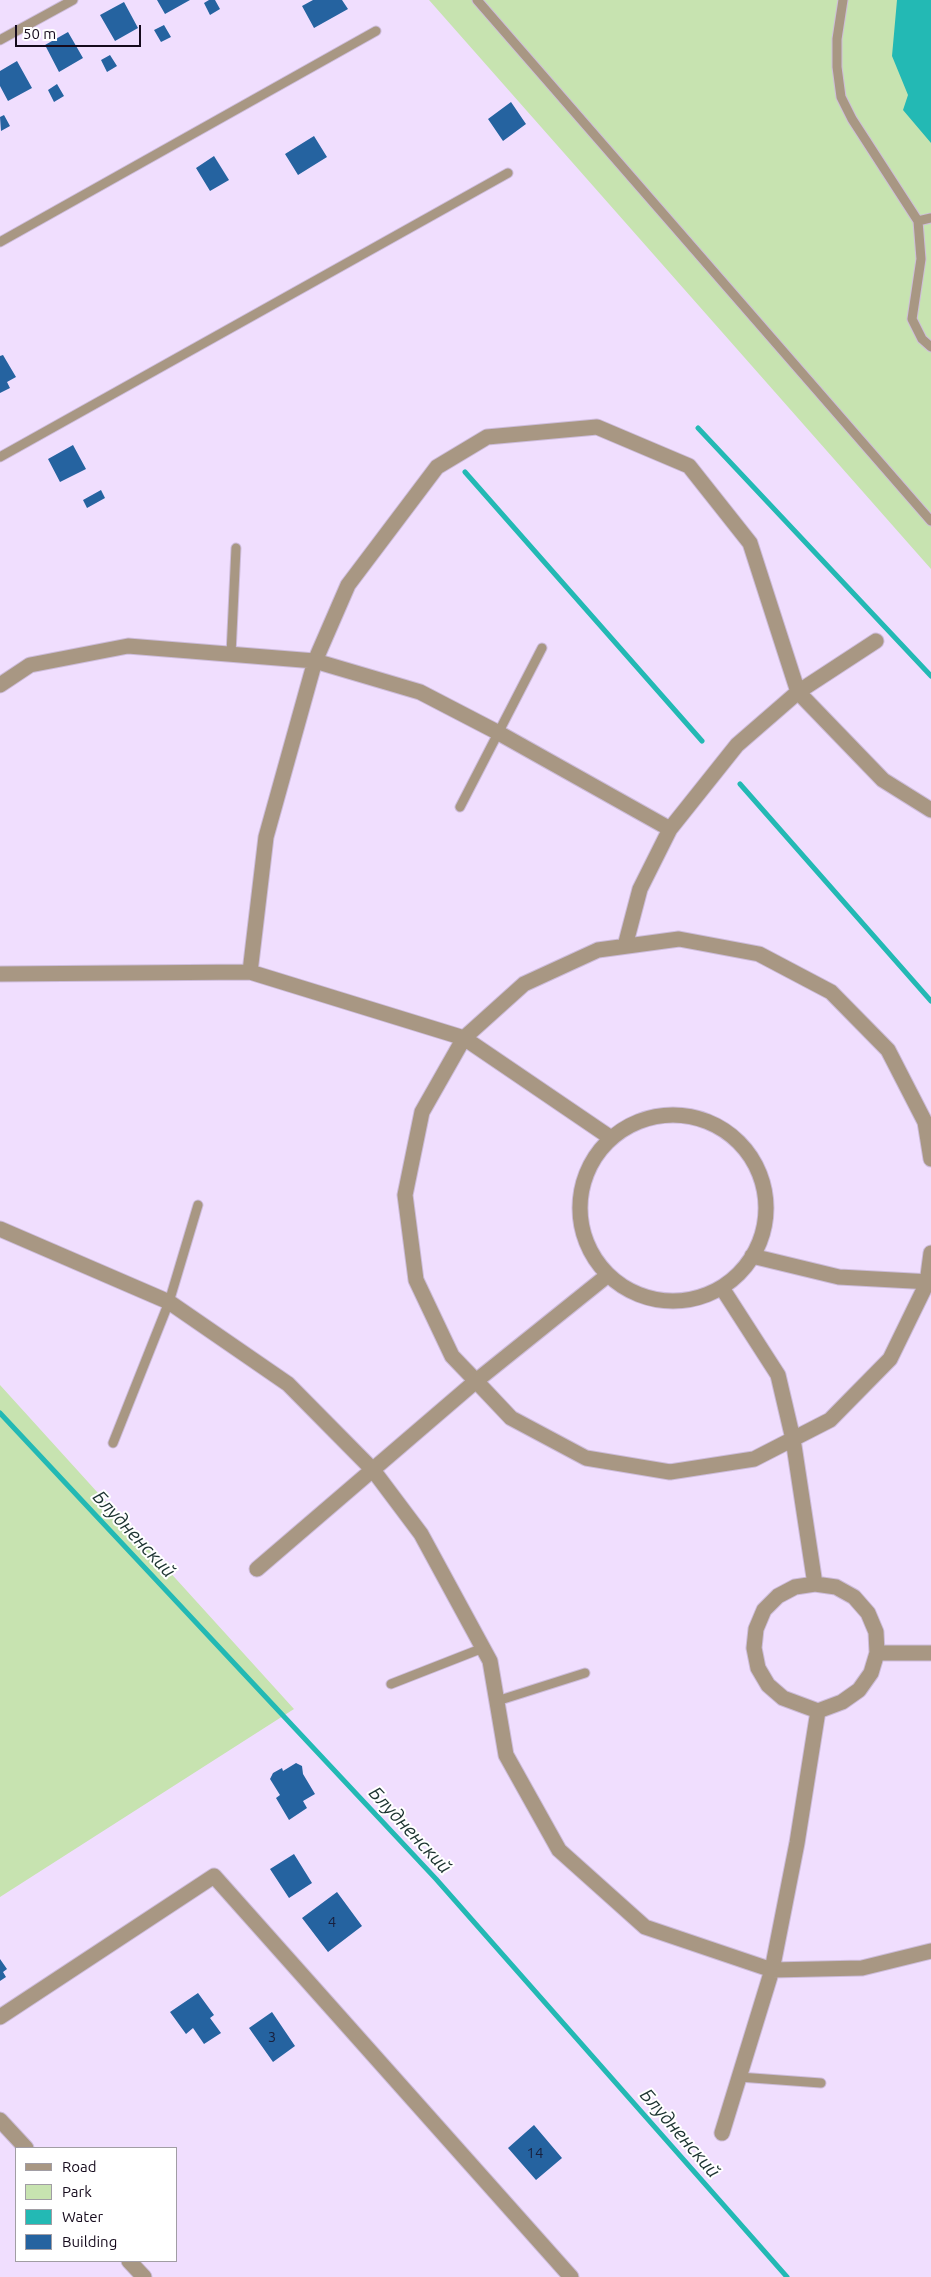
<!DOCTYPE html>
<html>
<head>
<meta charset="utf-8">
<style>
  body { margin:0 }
  #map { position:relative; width:931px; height:2277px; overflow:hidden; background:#f0defe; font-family:Ubuntu,sans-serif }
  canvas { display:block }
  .legend { position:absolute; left:15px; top:2147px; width:162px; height:115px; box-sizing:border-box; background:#fff; border:1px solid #a19da4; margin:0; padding:6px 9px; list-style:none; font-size:15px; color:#150a1c }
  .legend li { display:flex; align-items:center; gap:10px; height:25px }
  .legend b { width:25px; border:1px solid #a19da4 }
  .scale { position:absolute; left:15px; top:25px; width:126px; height:22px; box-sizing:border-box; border:2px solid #150a1c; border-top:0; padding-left:6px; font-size:15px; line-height:18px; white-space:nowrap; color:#150a1c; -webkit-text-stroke:4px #fff; paint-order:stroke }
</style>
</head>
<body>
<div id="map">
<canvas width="931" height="2277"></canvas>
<ul class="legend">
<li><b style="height:6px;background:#a89783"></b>Road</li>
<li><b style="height:14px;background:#c7e3b0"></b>Park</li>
<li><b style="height:14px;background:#23b9b4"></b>Water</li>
<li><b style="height:14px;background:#2563a0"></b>Building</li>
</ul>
<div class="scale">50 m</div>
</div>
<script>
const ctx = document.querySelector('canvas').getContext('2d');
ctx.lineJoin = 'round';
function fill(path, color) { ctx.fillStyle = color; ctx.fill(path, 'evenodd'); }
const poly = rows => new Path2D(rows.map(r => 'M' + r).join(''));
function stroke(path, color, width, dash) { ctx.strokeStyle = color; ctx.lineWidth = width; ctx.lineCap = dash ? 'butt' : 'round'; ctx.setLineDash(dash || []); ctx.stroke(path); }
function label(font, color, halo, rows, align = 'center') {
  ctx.font = font + ' Ubuntu,sans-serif'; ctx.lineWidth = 4; ctx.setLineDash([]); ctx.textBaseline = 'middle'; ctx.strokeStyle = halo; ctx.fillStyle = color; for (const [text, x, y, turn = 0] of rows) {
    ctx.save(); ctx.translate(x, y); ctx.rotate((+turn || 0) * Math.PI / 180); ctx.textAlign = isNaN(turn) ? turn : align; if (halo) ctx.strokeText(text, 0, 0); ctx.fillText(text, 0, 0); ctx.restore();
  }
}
fill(poly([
  [429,0,931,0,931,569,729,340],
  [0,1385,294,1709,0,1897]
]), '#c7e3b0');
fill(poly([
  [897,0,931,0,931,143,903,110,908,95,892,56]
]), '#23b9b4');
stroke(poly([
  [698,428,931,676],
  [465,472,702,741],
  [740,784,931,1001],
  [0,1413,436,1879,787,2277]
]), '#23b9b4', 5);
fill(poly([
  [157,0,190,0,165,14],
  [209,0,215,0,220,9,210,15,204,3],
  [313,0,342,0,348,9,314,28,302,6],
  [124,2,138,28,115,41,100,15],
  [164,25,171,37,161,42,154,30],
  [68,32,83,58,59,72,45,45],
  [110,55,117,66,107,72,101,60],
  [17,61,32,88,8,101,0,86,0,71],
  [57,84,64,96,54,102,48,90],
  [511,102,526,124,503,141,488,119],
  [4,115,10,126,1,131,0,117],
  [314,136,327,157,298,175,285,154],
  [214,156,229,180,210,191,196,168],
  [3,355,16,377,7,382,10,388,0,393,0,356],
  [73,445,86,469,60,482,48,459],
  [101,490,105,498,87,508,83,500],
  [296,1763,302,1766,303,1774,315,1794,303,1801,307,1808,289,1820,276,1798,280,1795,270,1779,273,1773,282,1768,283,1771],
  [294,1854,312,1883,289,1898,270,1869],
  [337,1892,362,1926,328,1952,302,1918],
  [0,1959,7,1969,3,1972,6,1977,0,1981],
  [198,1993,214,2015,210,2018,221,2033,204,2044,193,2028,186,2034,170,2012],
  [272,2012,295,2046,273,2062,249,2028],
  [534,2125,562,2158,536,2180,508,2148]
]), '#2563a0');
const lane = poly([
  [477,0,931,521],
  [843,0,837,39,837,67,841,97,852,119,918,221,921,259,912,319,922,339,931,347],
  [0,40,73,0],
  [918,221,931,218],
  [0,242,376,31],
  [0,457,508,173],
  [231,654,236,548],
  [460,807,542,648],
  [113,1443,169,1302,198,1205],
  [391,1684,483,1648],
  [497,1701,585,1673],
  [739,2077,821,2083]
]);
const street = poly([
  [0,685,30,665,128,646,315,661,420,692,497,732,670,829],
  [625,946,640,889,670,829,737,745,798,692,876,641],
  [250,972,266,837,315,661,348,585,437,467,487,437,597,427,689,466,750,543,798,692,883,780,931,810],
  [0,974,250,972,464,1038,611,1138],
  '580 1208a93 93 0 1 1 186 0a93 93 0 1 1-186 0Z',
  [931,1159,925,1122,888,1050,831,992,759,954,679,939,598,950,524,984,464,1038,422,1112,405,1195,416,1280,452,1356,476,1381,511,1418,586,1458,670,1472,754,1459,830,1420,890,1359,927,1283,931,1253],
  [0,1229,169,1302,288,1384,373,1470,421,1534,490,1661,506,1755,559,1850,645,1927,772,1970,862,1968,931,1951],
  [752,1256,839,1277,931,1282],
  [722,1288,778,1375,793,1439,815,1584],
  [257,1569,476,1381,608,1275],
  [815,1584,836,1587,854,1597,868,1613,876,1632,877,1653,871,1673,859,1690,842,1702,818,1711,783,1698,768,1685,758,1668,754,1648,756,1629,764,1610,778,1596,795,1587,815,1584],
  [877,1653,931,1653],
  [0,2017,214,1876,571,2277],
  [0,2120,26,2148],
  [722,2133,772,1970,797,1843,818,1711],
  [129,2261,144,2277]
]);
stroke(lane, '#cdbcda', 11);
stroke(street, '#cdbcda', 17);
stroke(lane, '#a89783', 9);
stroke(street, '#a89783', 15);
label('15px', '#19203d', null, [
  ["4",332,1922],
  ["3",272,2037],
  ["14",535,2153]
]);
label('italic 19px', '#1b3230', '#fff', [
  ["Блудненский",134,1534,47],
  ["Блудненский",410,1830,47],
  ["Блудненский",680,2133,49]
]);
</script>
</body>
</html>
